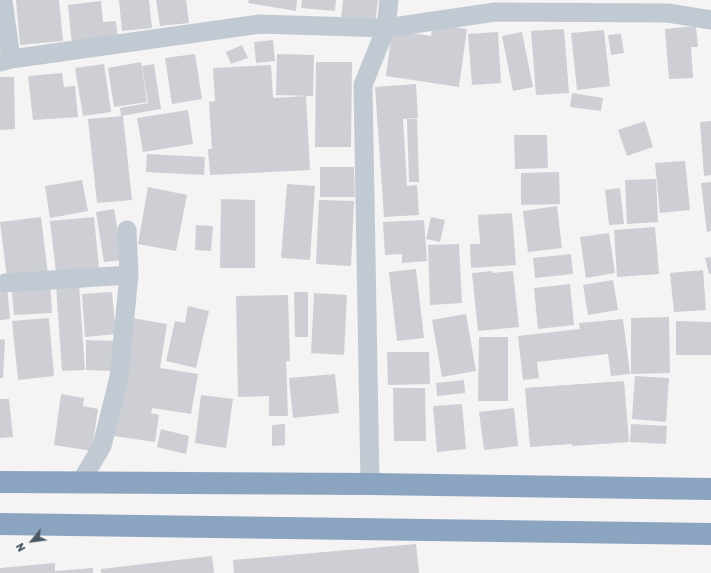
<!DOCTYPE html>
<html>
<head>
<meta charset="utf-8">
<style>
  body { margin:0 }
  #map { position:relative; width:711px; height:573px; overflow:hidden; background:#f5f3f3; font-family:Rubik,sans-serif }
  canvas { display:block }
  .north { position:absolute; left:12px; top:521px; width:40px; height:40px; -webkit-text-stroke:3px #fff; paint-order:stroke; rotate:241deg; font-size:11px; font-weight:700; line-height:16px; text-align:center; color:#4a5661 }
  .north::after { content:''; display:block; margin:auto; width:14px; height:18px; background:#4a5661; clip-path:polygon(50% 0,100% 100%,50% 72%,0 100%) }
</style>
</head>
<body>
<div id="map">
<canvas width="711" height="573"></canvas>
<div class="north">N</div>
</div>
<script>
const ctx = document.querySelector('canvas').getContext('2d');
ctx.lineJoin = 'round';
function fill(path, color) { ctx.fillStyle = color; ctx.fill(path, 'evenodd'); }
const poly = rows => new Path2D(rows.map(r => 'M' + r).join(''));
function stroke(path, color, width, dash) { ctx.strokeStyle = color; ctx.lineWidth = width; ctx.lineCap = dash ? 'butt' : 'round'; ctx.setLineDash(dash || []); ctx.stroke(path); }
fill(poly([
  [16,0,59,0,63,41,20,45],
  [119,0,149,0,152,28,122,31],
  [156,0,186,0,189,23,160,26],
  [249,0,297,0,296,11,248,3],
  [302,0,336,0,335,11,301,8],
  [343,0,378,0,375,23,341,19],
  [101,1,103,22,116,21,118,39,72,44,68,5],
  [433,24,467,29,459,87,386,76,392,30,431,36],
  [696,26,698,47,691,47,693,78,669,79,665,29],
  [564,29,569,93,536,95,531,31],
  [604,30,610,86,577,90,571,33],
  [498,32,501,83,472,85,468,34],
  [522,32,533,87,513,91,502,36],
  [621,34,624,53,611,55,608,35],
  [273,40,275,61,256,63,254,42],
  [242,45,248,58,231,64,226,52],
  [195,54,202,99,172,104,165,58],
  [277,54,314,55,313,96,276,95],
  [141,62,147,102,114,107,108,68],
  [316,62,352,62,351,147,315,147],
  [104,64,111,112,83,116,75,68],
  [154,64,161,109,121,116,120,108,148,103,142,66],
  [271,65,273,98,306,96,310,170,210,175,208,149,212,149,209,102,215,101,213,68],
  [62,73,64,87,75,86,78,117,33,120,28,76],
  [0,77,14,77,15,129,0,130],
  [416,84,418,118,403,119,407,186,417,185,419,215,384,217,375,87],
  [572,93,603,98,601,111,570,107],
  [188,110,193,144,143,152,137,118],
  [123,116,132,200,97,203,88,119],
  [407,119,417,119,419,182,409,182],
  [645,121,653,147,627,156,618,130],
  [711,121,711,175,704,176,700,122],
  [514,135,547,135,548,168,515,169],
  [147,154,205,157,204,175,146,172],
  [685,161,690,210,660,213,655,163],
  [320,167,354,167,355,197,320,197],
  [559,172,560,204,521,205,521,173],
  [656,179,658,222,627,224,625,180],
  [82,180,88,211,50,218,45,186],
  [711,182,711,231,707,232,701,183],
  [287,184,315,186,310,260,281,258],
  [148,187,187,195,176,251,138,244],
  [620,188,624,224,609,225,605,190],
  [221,199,255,200,255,268,220,268],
  [319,200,354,201,351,266,316,264],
  [557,206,562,248,528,252,523,211],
  [114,209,123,260,104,262,96,212],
  [512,213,516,265,471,268,470,244,480,244,478,215],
  [41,217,48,274,7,278,0,222],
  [94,217,99,269,56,273,50,221],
  [431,217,445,220,440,242,426,239],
  [424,220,427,261,402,263,402,254,385,255,383,222],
  [196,225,213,226,211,251,195,250],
  [655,227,659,274,617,277,614,230],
  [609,233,615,273,586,278,580,237],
  [459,244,462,303,430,305,428,245],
  [571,254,573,274,535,278,533,258],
  [711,257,711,274,709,274,705,258],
  [416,269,424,338,397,341,389,272],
  [703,270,706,310,674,312,670,273],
  [492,271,492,273,513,271,519,327,478,331,472,273],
  [50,280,52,313,14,315,11,283],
  [613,280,618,310,588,315,583,285],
  [570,284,574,325,538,329,534,288],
  [7,285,10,319,0,320,0,286],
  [79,285,85,370,62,371,56,286],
  [112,292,116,334,85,337,82,294],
  [294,292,308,292,308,337,295,337],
  [314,293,347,295,344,355,311,353],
  [288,295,290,361,286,361,288,416,269,416,269,396,238,397,236,296],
  [188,306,209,311,196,368,166,361,175,321,185,323],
  [466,314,476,371,442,377,432,320],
  [669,317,670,373,631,374,631,318],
  [49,318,54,376,18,380,12,321],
  [132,318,167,324,160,368,198,374,191,414,152,408,151,413,159,415,155,442,114,436],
  [623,319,630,374,611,376,608,354,537,362,539,378,523,380,518,336,580,329,579,323],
  [676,321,711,322,711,355,676,355],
  [479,337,508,337,508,401,478,401],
  [0,339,5,340,3,378,0,378],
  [86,340,114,341,114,371,86,370],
  [387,352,429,352,430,384,388,385],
  [335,374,339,413,293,418,289,378],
  [635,376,669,378,666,422,632,419],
  [464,380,465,393,437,396,436,383],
  [624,381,629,442,572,446,572,444,530,447,525,388],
  [393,388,425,388,426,441,394,441],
  [61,394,84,398,83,406,98,409,92,451,54,445],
  [201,395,233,399,226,448,195,443],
  [0,399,9,399,13,437,0,438],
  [462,404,466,449,437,452,433,406],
  [514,408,518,446,484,450,479,412],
  [285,424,285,445,272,446,272,425],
  [631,424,667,426,666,444,630,442],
  [161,429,189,436,186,454,157,447],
  [416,544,419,573,234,573,233,560],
  [212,556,214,573,101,573,101,569],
  [55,563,55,571,93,568,93,573,0,573,0,568]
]), '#cdcfd5');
stroke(poly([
  [3,0,11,59],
  [0,62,11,59,260,24,386,28,495,12,668,13,711,20],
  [5,283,129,275],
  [80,483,102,446,119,377,129,275,127,230],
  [370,484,363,85,386,28,389,0]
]), '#c1cad2', 19);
stroke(poly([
  [0,482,370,484,711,489],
  [0,524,711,534]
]), '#8ba5c1', 22);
</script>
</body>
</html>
